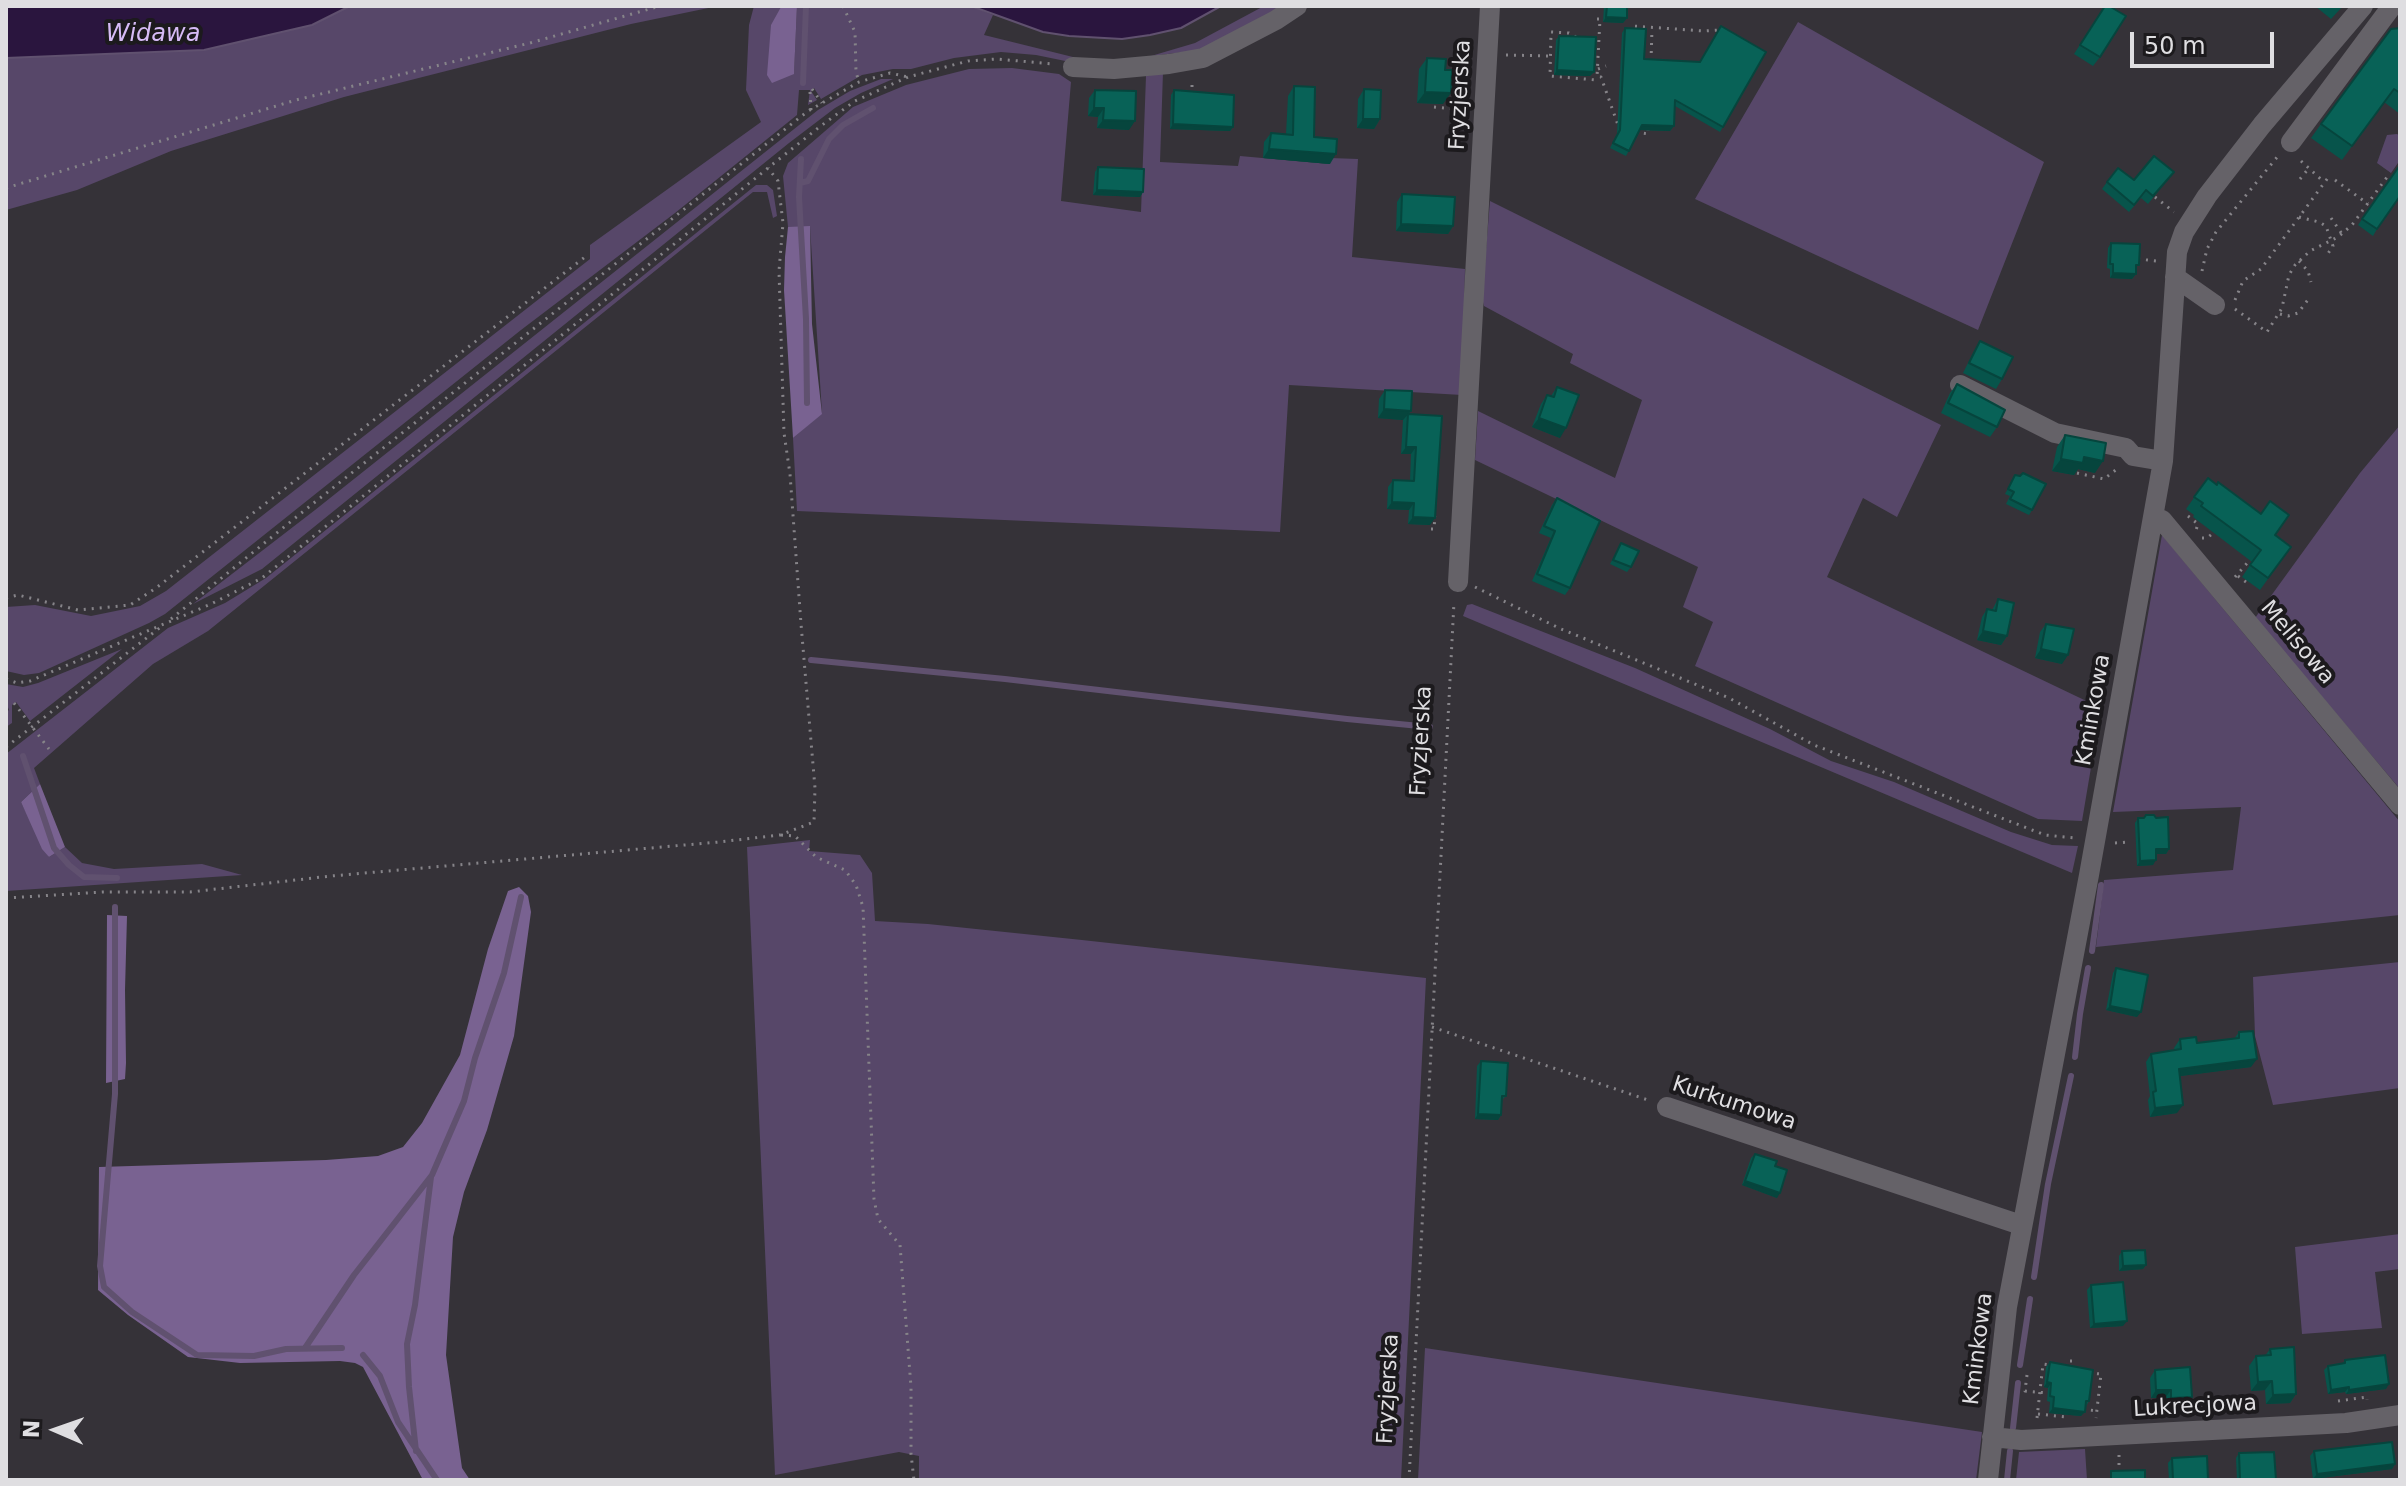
<!DOCTYPE html>
<html>
<head>
<meta charset="utf-8">
<style>
  body { margin:0 }
  #map { position:relative; width:2406px; height:1486px; overflow:hidden; background:#353238; font-family:"DejaVu Sans",sans-serif }
  canvas { display:block }
  .frame { position:absolute; inset:0; border:8px solid #dfdee1; pointer-events:none }
  .north { position:absolute; left:16px; top:1390px; width:80px; height:80px; -webkit-text-stroke:6px #1c1a1d; paint-order:stroke; rotate:272deg; font-size:22px; font-weight:700; line-height:32px; text-align:center; color:#dfdee1 }
  .north::after { content:''; display:block; margin:auto; width:28px; height:36px; background:#dfdee1; clip-path:polygon(50% 0,100% 100%,50% 72%,0 100%) }
  .scale { position:absolute; left:2130px; top:32px; width:144px; height:36px; box-sizing:border-box; border:4px solid #dfdee1; border-top:0; padding-left:10px; font-size:24px; line-height:28px; white-space:nowrap; color:#dfdee1; -webkit-text-stroke:6px #1c1a1d; paint-order:stroke }
</style>
</head>
<body>
<div id="map">
<canvas width="2406" height="1486"></canvas>
<div class="frame"></div>
<div class="north">N</div>
<div class="scale">50 m</div>
</div>
<script>
const ctx = document.querySelector('canvas').getContext('2d');
ctx.lineJoin = 'round';
function fill(path, color) { ctx.fillStyle = color; ctx.fill(path, 'evenodd'); }
const poly = rows => new Path2D(rows.map(r => 'M' + r).join(''));
function stroke(path, color, width, dash) { ctx.strokeStyle = color; ctx.lineWidth = width; ctx.lineCap = dash ? 'butt' : 'round'; ctx.setLineDash(dash || []); ctx.stroke(path); }
function label(font, color, halo, rows, align = 'center') {
  ctx.font = font + ' "DejaVu Sans",sans-serif'; ctx.lineWidth = 8; ctx.setLineDash([]); ctx.textBaseline = 'middle'; ctx.strokeStyle = halo; ctx.fillStyle = color; for (const [text, x, y, turn = 0] of rows) {
    ctx.save(); ctx.translate(x, y); ctx.rotate((+turn || 0) * Math.PI / 180); ctx.textAlign = isNaN(turn) ? turn : align; if (halo) ctx.strokeText(text, 0, 0); ctx.fillText(text, 0, 0); ctx.restore();
  }
}
fill(poly([
  [350,6,718,6,631,24,344,97,171,151,77,190,6,210,6,58,204,50,312,25],
  [754,6,783,6,781,7,794,73,797,6,971,6,993,15,984,35,1073,57,1080,64,1036,55,1001,52,954,58,911,69,893,69,862,75,821,99,814,88,811,91,817,100,808,105,810,90,799,90,797,115,675,213,521,330,165,614,149,623,39,673,24,675,6,671,6,607,35,605,91,616,140,606,166,591,590,259,590,245,761,122,746,90,749,25],
  [1264,6,1284,6,1202,50,1151,56,1195,43],
  [1798,22,2044,162,1978,330,1695,199],
  [1012,68,1059,74,1071,82,1061,201,1141,212,1146,76,1163,72,1160,162,1238,166,1240,156,1329,164,1330,158,1358,159,1352,257,1465,269,1462,395,1289,385,1280,532,797,511,793,438,822,413,810,227,788,227,783,176,788,163,853,107,906,85,969,69],
  [881,79,893,79,861,93,835,108,789,143,262,569,193,604,315,510,818,110,850,91],
  [2397,134,2400,136,2400,160,2391,173,2377,163,2387,135],
  [756,185,767,185,773,190,777,216,773,218,767,192,753,192,208,631,153,664,34,768,40,784,21,802,49,857,65,847,82,863,114,869,202,864,242,875,6,891,6,754,168,628,225,603,266,578],
  [1490,201,1941,425,1897,517,1863,498,1827,577,2101,708,2082,821,2038,819,1695,666,1713,622,1683,607,1698,567,1475,460,1478,411,1615,478,1642,400,1570,363,1573,354,1484,306,1482,298],
  [2400,425,2400,789,2255,618,2360,473],
  [2162,535,2400,822,2400,915,2096,947,2104,880,2233,870,2241,807,2113,812],
  [1472,604,1635,668,1770,729,1831,761,1894,782,2011,832,2052,845,2078,846,2072,873,1463,616,1467,605],
  [122,649,30,721,16,702,12,705,12,723,6,727,6,712,9,710,6,702,6,684,23,687,38,683],
  [810,840,809,851,860,855,872,873,875,921,928,924,1082,940,1426,978,1401,1480,919,1480,919,1456,899,1452,775,1475,747,847],
  [2400,962,2400,1088,2273,1105,2255,1036,2253,977],
  [2400,1234,2400,1269,2375,1272,2382,1328,2302,1334,2295,1247],
  [1425,1348,1982,1432,1976,1480,1418,1480],
  [2085,1449,2087,1480,2016,1480,2019,1452]
]), '#574769');
fill(poly([
  [797,6,794,74,772,83,767,75,771,25,781,7],
  [810,226,812,324,822,414,793,438,784,290,785,257,788,227],
  [40,784,65,847,49,857,42,849,21,802],
  [519,887,528,896,531,912,514,1036,487,1130,464,1192,453,1237,446,1355,462,1468,470,1480,423,1480,363,1367,355,1363,340,1361,240,1363,188,1357,128,1315,98,1290,99,1167,326,1160,378,1156,403,1147,422,1123,460,1055,488,949,508,891],
  [107,915,127,916,125,990,126,1063,125,1079,106,1083]
]), '#796291');
const water = poly([
  [6,6,350,6,312,25,204,50,6,58,6,6],
  [971,6,1221,6,1181,28,1150,35,1122,39,1069,36,1043,32,971,6]
]);
fill(water, '#2a153e');
stroke(water, '#60516f', 2);
stroke(poly([
  [803,83,806,6],
  [801,159,799,197,806,319,807,403],
  [800,183,808,181,829,139,843,125,873,108],
  [811,660,1005,679,1347,719,1430,727],
  [23,756,54,848,69,865,84,877,117,878],
  [115,907,115,1094,100,1266,104,1287,132,1312,197,1355,254,1356,286,1349,342,1348],
  [2092,951,2101,885],
  [2075,1057,2080,1014,2088,968],
  [2034,1277,2048,1184,2071,1076],
  [305,1348,354,1275,432,1175,464,1101,475,1058,504,973,521,897],
  [363,1355,380,1376,398,1422,437,1480],
  [2020,1365,2030,1299],
  [2013,1428,2018,1383],
  [416,1451,409,1387,407,1344,415,1305,431,1177],
  [2007,1480,2010,1451]
]), '#60516f', 6);
stroke(poly([
  [843,6,855,32,856,72,859,82],
  [1597,19,1600,19,1597,77,1601,77,1618,125],
  [1632,31,1632,26,1704,31,1719,30],
  [1576,37,1569,33,1551,32,1550,76,1596,80,1597,77],
  [1506,55,1550,56],
  [1651,61,1652,29],
  [1598,69,1606,66],
  [812,89,822,103],
  [810,92,811,110],
  [1192,95,1192,79],
  [1434,107,1465,110],
  [1636,132,1648,134,1648,130],
  [2301,161,2324,182],
  [2300,179,2309,168],
  [2335,180,2368,204],
  [6,188,296,100,530,43,660,6],
  [2155,197,2174,212],
  [2299,217,2319,222,2326,226,2333,246,2327,255],
  [2331,218,2342,234],
  [2138,259,2156,261],
  [2299,261,2308,271,2311,282],
  [2202,271,2207,249,2216,232,2278,156],
  [2235,300,2243,281,2261,269,2330,175],
  [2235,309,2267,332,2282,308,2289,275,2295,265,2310,251,2338,237,2352,225,2390,173],
  [2280,314,2288,316,2298,313,2310,297],
  [2077,473,2104,479,2117,469],
  [2188,516,2198,524,2196,530],
  [1431,529,1434,529,1435,516],
  [2202,538,2207,538,2212,534,2215,537],
  [2238,576,2250,585],
  [2235,577,2248,562],
  [1475,587,1561,629,1729,698,1814,745,2045,835,2076,838],
  [6,598,18,595,78,610,130,605,156,588,585,257],
  [171,619,305,510,808,111,859,82,890,73,908,77],
  [6,679,17,683,30,681,211,604,262,578,768,168,818,128,855,101,908,77,968,61,997,59,1053,64],
  [14,703,49,749],
  [6,747,162,626],
  [781,835,795,836,816,857,845,870,856,885,863,907,874,1199,878,1219,900,1245,911,1387,911,1454,914,1480],
  [2115,843,2128,842],
  [6,898,103,892,190,892,331,876,719,842,780,835,814,822,815,788,801,624,790,474,784,433,779,271,783,223,778,181,768,168],
  [1432,1027,1648,1100],
  [2070,1361,2077,1361],
  [2089,1373,2101,1374,2096,1418],
  [2027,1375,2025,1391,2047,1393],
  [2338,1401,2367,1397,2367,1400],
  [2083,1409,2097,1411],
  [2038,1414,2066,1417],
  [2037,1418,2043,1364,2049,1365],
  [2119,1455,2119,1467],
  [1409,1480,1454,602]
]), '#868489', 3, [2, 6]);
stroke(poly([
  [1073,67,1114,69,1169,64,1203,58,1276,20,1297,6],
  [2291,142,2392,6],
  [2175,277,2215,305],
  [1960,385,2055,433,2126,448,2133,456,2163,461],
  [2153,517,2162,520,2400,805],
  [1458,582,1490,6],
  [1667,1107,2021,1225],
  [1992,1437,2021,1440,2346,1423,2400,1415],
  [1988,1480,2007,1307,2089,875,2163,461,2177,252,2184,232,2207,196,2262,125,2363,6]
]), '#656268', 20);
fill(poly([
  [1604,6,1627,6,1627,18,1623,23,1603,22],
  [2105,6,2100,57,2093,66,2074,54],
  [2315,6,2343,6,2331,19],
  [1625,28,1644,59,1723,127,1720,132,1675,106,1674,126,1670,131,1640,130,1626,156,1610,148,1617,134,1622,33],
  [2400,28,2400,114,2384,102,2342,160,2311,138,2321,124],
  [1559,36,1594,72,1590,76,1554,75,1556,40],
  [1427,58,1443,104,1417,103,1419,69],
  [1294,86,1314,137,1330,164,1263,158,1264,142,1271,133,1286,134,1288,96],
  [1364,89,1380,119,1374,129,1357,128,1358,99],
  [1095,90,1129,130,1097,128,1098,117,1088,116,1089,98],
  [1174,90,1233,127,1230,131,1170,129,1171,95],
  [2400,165,2377,229,2373,236,2358,225],
  [1098,167,1143,192,1140,197,1093,195,1095,172],
  [2168,179,2148,204,2141,198,2129,212,2102,189,2107,182],
  [1402,194,1453,226,1448,234,1396,231,1397,202],
  [2111,243,2136,274,2132,279,2110,278,2110,269,2107,268,2108,248],
  [1980,341,2002,379,1996,389,1963,373,1974,351],
  [1957,384,1997,427,1990,437,1941,413,1950,393],
  [1557,387,1560,438,1532,427,1541,404,1547,395,1551,396],
  [1385,390,1411,411,1409,414,1430,525,1408,524,1409,510,1387,509,1388,487,1393,480,1410,481,1411,454,1401,454,1403,420,1378,418,1379,399],
  [2065,435,2095,473,2078,469,2074,475,2052,471,2057,447],
  [2015,475,2032,510,2029,515,2006,504,2010,496,2005,494],
  [2208,478,2291,547,2260,590,2242,577,2252,562,2193,517,2194,515,2186,509],
  [1557,498,1570,588,1565,595,1532,581,1551,538,1539,533,1552,505],
  [1621,543,1631,567,1627,572,1610,564],
  [1998,599,2007,636,2001,645,1977,640,1982,617,1987,609,1992,610],
  [2046,624,2062,664,2035,658,2040,632],
  [2138,818,2169,849,2166,854,2156,854,2153,865,2137,866,2135,823],
  [2116,968,2137,1017,2106,1010,2113,973],
  [2239,1032,2251,1067,2180,1076,2177,1113,2150,1117,2148,1100,2150,1096,2146,1062,2151,1054,2175,1050,2174,1048,2180,1039,2197,1043,2234,1039],
  [1481,1061,1506,1096,1502,1100,1501,1115,1498,1120,1475,1119,1477,1066],
  [1755,1154,1775,1166,1777,1198,1742,1185,1751,1158],
  [2122,1251,2146,1265,2143,1269,2119,1271,2119,1256],
  [2091,1285,2123,1326,2090,1328,2087,1290],
  [2270,1349,2296,1394,2290,1403,2266,1404,2265,1390,2251,1391,2249,1366,2256,1356,2265,1356],
  [2345,1360,2386,1389,2346,1394,2345,1392,2328,1394,2324,1370,2328,1366,2343,1363],
  [2050,1362,2089,1401,2081,1416,2049,1413,2050,1402,2047,1401,2048,1388,2044,1387,2046,1367],
  [2155,1370,2192,1397,2186,1404,2166,1406,2165,1398,2151,1398,2150,1378],
  [2314,1451,2395,1464,2392,1469,2313,1479,2310,1456],
  [2239,1453,2276,1480,2237,1480,2236,1458],
  [2172,1458,2208,1480,2169,1480,2168,1463]
]), '#07544b');
fill(poly([
  [1606,17,1627,18,1623,23,1603,22],
  [1557,70,1594,72,1590,76,1554,75],
  [1425,92,1451,93,1443,104,1417,103],
  [1094,108,1104,108,1098,117,1088,116],
  [1363,119,1380,119,1374,129,1357,128],
  [1103,120,1135,121,1129,130,1097,128],
  [1173,124,1233,127,1230,131,1170,129],
  [1642,125,1674,126,1670,131,1639,130],
  [1269,149,1336,154,1330,164,1263,158],
  [1097,190,1143,192,1140,197,1093,195],
  [1401,224,1453,226,1448,234,1396,231],
  [2113,273,2136,274,2132,279,2110,278],
  [1384,409,1411,411,1403,420,1378,418],
  [1539,418,1566,428,1560,438,1532,427],
  [1406,447,1416,447,1411,454,1401,454],
  [2084,457,2103,461,2095,473,2078,469,2074,475,2052,471,2061,459],
  [1392,502,1414,503,1409,510,1387,509],
  [1413,517,1435,518,1430,525,1408,524],
  [1983,631,2007,636,2001,645,1977,640],
  [2041,649,2068,655,2062,664,2035,658],
  [2156,849,2169,849,2166,854,2152,854],
  [2156,860,2153,865,2137,866,2140,861],
  [2110,1006,2141,1012,2137,1017,2106,1010],
  [2257,1059,2251,1067,2173,1077,2179,1069],
  [2183,1105,2177,1113,2150,1117,2155,1108],
  [1478,1114,1501,1115,1498,1120,1475,1119],
  [1745,1181,1780,1193,1777,1198,1742,1185],
  [2146,1265,2143,1269,2119,1271,2123,1266],
  [2127,1321,2123,1326,2090,1328,2094,1324],
  [2272,1381,2265,1390,2251,1391,2258,1382],
  [2047,1382,2051,1383,2048,1388,2044,1387],
  [2389,1384,2386,1389,2346,1394,2349,1390],
  [2349,1387,2345,1392,2328,1394,2331,1390],
  [2156,1390,2171,1390,2165,1398,2151,1398],
  [2296,1394,2290,1403,2266,1404,2273,1395],
  [2192,1397,2186,1404,2166,1406,2171,1398],
  [2053,1408,2085,1412,2081,1416,2049,1413],
  [2395,1464,2392,1469,2313,1479,2317,1474]
]), '#06453d');
const building = poly([
  [1607,6,1627,6,1627,18,1606,17,1607,6],
  [2105,6,2109,6,2126,16,2100,57,2080,45,2105,6],
  [1721,26,1766,52,1723,127,1675,100,1674,126,1642,125,1629,151,1613,143,1620,130,1625,28,1646,29,1644,59,1700,62,1721,26],
  [2400,28,2400,93,2394,89,2352,146,2321,124,2391,29,2400,28],
  [1559,36,1596,37,1594,72,1557,70,1559,36],
  [1427,58,1446,59,1445,70,1452,70,1451,93,1425,92,1427,58],
  [1294,86,1315,87,1314,137,1337,139,1336,154,1269,149,1271,133,1293,135,1294,86],
  [1364,89,1381,90,1380,119,1363,119,1364,89],
  [1095,90,1136,91,1135,121,1103,120,1104,108,1094,108,1095,90],
  [1174,90,1234,95,1233,127,1173,124,1174,90],
  [2154,156,2174,172,2153,196,2146,190,2134,205,2107,182,2118,168,2134,180,2154,156],
  [2400,165,2400,196,2377,229,2362,219,2400,165],
  [1098,167,1144,169,1143,192,1097,190,1098,167],
  [1402,194,1455,197,1453,226,1401,224,1402,194],
  [2111,243,2140,244,2139,265,2136,265,2136,274,2113,273,2113,264,2110,264,2111,243],
  [1980,341,2013,357,2002,379,1969,363,1980,341],
  [1957,384,2005,410,1997,427,1948,403,1957,384],
  [1557,387,1579,395,1566,428,1539,418,1547,395,1554,397,1557,387],
  [1385,390,1412,391,1411,411,1384,409,1385,390],
  [1408,414,1442,416,1435,518,1413,517,1414,503,1392,502,1393,480,1414,481,1416,447,1406,447,1408,414],
  [2065,435,2106,443,2103,461,2084,457,2083,463,2061,459,2065,435],
  [2023,473,2046,484,2032,510,2010,499,2014,492,2008,489,2015,475,2020,476,2023,473],
  [2208,478,2217,485,2218,482,2261,514,2270,501,2289,515,2275,535,2291,547,2268,578,2250,565,2261,550,2201,506,2203,503,2194,497,2208,478],
  [1557,498,1600,521,1570,588,1537,574,1555,531,1544,526,1557,498],
  [1621,543,1639,551,1631,567,1613,560,1621,543],
  [1998,599,2014,603,2007,636,1983,631,1987,609,1996,611,1998,599],
  [2046,624,2074,629,2068,655,2041,649,2046,624],
  [2146,815,2154,815,2156,818,2168,817,2169,849,2156,849,2156,860,2140,861,2138,818,2144,818,2146,815],
  [2116,968,2148,975,2141,1012,2110,1006,2116,968],
  [2253,1031,2257,1059,2179,1069,2183,1105,2155,1108,2153,1092,2156,1091,2151,1054,2181,1049,2180,1039,2196,1037,2197,1043,2239,1038,2239,1032,2253,1031],
  [1481,1061,1508,1063,1506,1096,1502,1096,1501,1115,1478,1114,1481,1061],
  [1755,1154,1777,1161,1775,1166,1787,1170,1780,1193,1745,1181,1755,1154],
  [2145,1250,2146,1265,2123,1266,2122,1251,2145,1250],
  [2123,1282,2127,1321,2094,1324,2091,1285,2123,1282],
  [2294,1347,2296,1394,2273,1395,2272,1381,2258,1382,2256,1356,2271,1355,2270,1349,2294,1347],
  [2385,1355,2389,1384,2349,1390,2349,1387,2331,1390,2328,1366,2345,1363,2345,1360,2385,1355],
  [2050,1362,2093,1370,2089,1401,2086,1401,2085,1412,2053,1408,2054,1397,2050,1396,2051,1383,2047,1382,2050,1362],
  [2190,1367,2192,1397,2171,1398,2171,1390,2156,1390,2155,1370,2190,1367],
  [2392,1442,2395,1464,2317,1474,2314,1451,2392,1442],
  [2274,1452,2276,1480,2240,1480,2239,1453,2274,1452],
  [2207,1456,2208,1480,2173,1480,2172,1458,2207,1456],
  [2145,1470,2145,1480,2111,1480,2111,1471,2145,1470]
]);
fill(building, '#086257');
stroke(building, '#06453d', 2);
label('22px', '#dfdee1', '#1c1a1d', [
  ["Fryzjerska",1461,95,-87],
  ["Melisowa",2297,643,50],
  ["Kminkowa",2094,710,-80],
  ["Fryzjerska",1422,741,-87],
  ["Kurkumowa",1734,1104,18],
  ["Kminkowa",1979,1349,-83],
  ["Fryzjerska",1389,1389,-87],
  ["Lukrecjowa",2195,1407,-3]
]);
label('italic 24px', '#d6bbf6', '#1c1a1d', [
  ["Widawa",153,35]
]);
</script>
</body>
</html>
